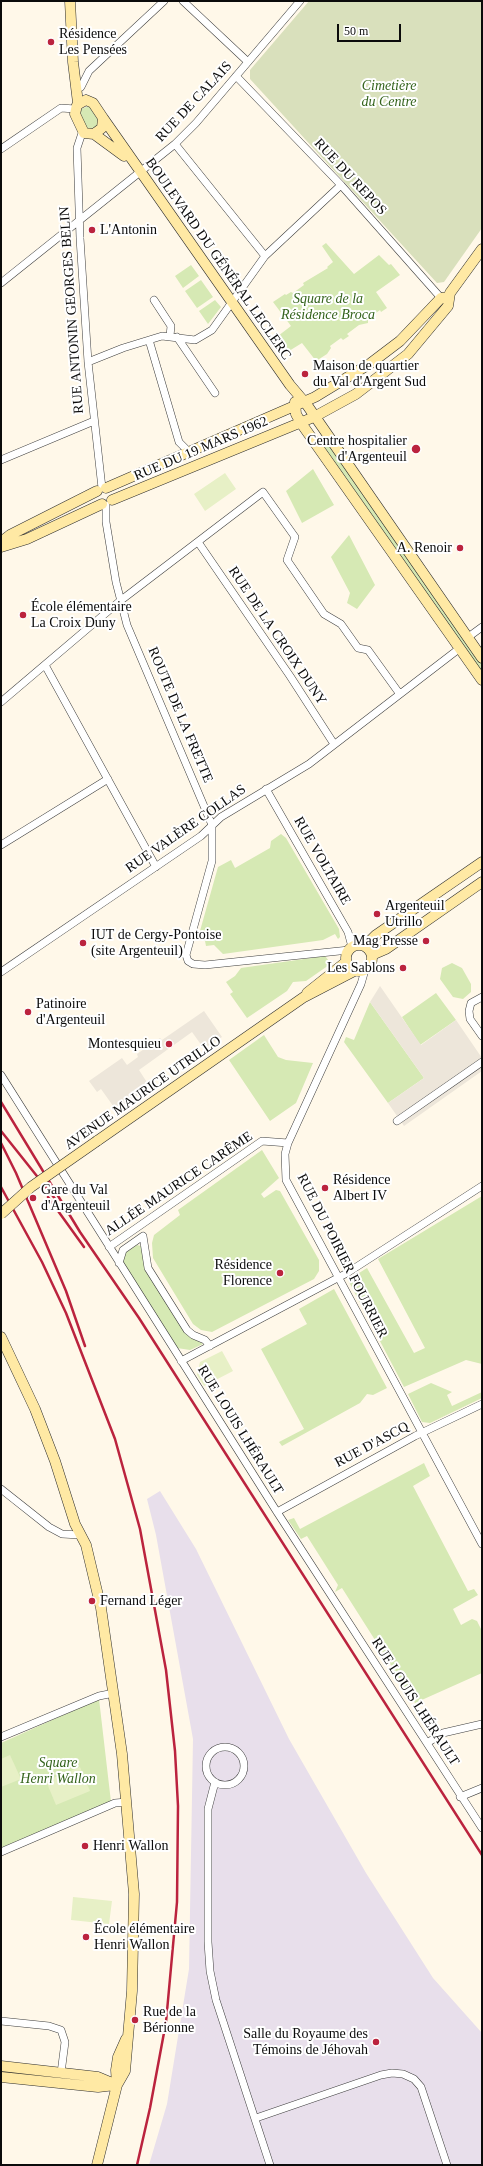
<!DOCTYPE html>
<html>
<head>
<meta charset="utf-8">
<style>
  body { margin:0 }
  #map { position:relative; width:483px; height:2166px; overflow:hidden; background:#fff8e9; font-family:Georgia,serif }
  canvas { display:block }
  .frame { position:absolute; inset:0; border:2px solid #0b0b0b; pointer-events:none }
  .scale { position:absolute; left:337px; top:24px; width:64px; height:18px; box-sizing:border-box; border:2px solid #0b0b0b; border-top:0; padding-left:5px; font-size:12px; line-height:14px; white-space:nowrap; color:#0b0b0b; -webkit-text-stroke:3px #fff; paint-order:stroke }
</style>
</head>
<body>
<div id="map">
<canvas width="483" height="2166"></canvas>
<div class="frame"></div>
<div class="scale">50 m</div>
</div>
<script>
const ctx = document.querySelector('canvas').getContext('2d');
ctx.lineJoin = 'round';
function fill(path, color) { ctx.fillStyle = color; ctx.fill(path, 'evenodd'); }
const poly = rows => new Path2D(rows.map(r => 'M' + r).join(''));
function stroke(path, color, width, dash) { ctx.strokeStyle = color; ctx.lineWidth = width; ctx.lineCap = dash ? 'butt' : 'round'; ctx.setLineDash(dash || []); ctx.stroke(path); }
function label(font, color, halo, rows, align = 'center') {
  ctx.font = font + ' Georgia,serif'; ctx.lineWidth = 4; ctx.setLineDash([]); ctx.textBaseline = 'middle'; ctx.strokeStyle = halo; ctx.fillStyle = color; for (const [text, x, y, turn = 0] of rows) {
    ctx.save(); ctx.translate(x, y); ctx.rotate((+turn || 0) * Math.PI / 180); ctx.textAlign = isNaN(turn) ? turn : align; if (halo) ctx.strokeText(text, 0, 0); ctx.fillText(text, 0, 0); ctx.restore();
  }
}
fill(poly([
  [160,1491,196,1549,289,1739,366,1873,433,1978,482,2033,482,2165,149,2165,167,2104,189,1969,193,1739,156,1535,147,1499]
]), '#e8dfeb');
fill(poly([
  [89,106,99,121,97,127,92,129,87,128,81,117,81,109],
  [326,243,354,274,379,255,389,265,391,264,400,275,376,292,387,308,381,312,380,310,368,319,368,323,359,325,347,334,349,336,343,340,341,338,330,346,331,348,327,354,316,361,302,343,289,351,278,336,291,326,273,302,285,294,286,295,291,292,293,293,304,285,303,283,328,268,327,267,333,262,322,246],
  [191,265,199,276,183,288,175,276],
  [201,280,213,297,197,308,185,291],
  [215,300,221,307,208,324,199,311],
  [323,437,482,663,482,675,318,441],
  [313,469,334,505,302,523,286,491],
  [349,535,375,585,357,609,347,603,350,593,331,557],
  [281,834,286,838,339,929,340,937,338,939,335,934,323,940,223,954,214,945,206,946,205,941,198,938,218,867,231,860,235,868,270,848,271,841],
  [325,956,329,961,329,965,306,981,293,982,287,991,247,1018,230,994,233,992,226,982,235,976,241,968],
  [452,963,462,968,471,984,471,992,463,999,453,997,440,979,442,968],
  [436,993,456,1020,420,1045,402,1017],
  [370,1002,424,1078,388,1103,344,1042,346,1037,354,1040],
  [264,1035,278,1057,286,1060,313,1063,296,1103,270,1121,229,1060],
  [262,1150,279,1178,261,1194,264,1198,276,1190,280,1191,319,1260,319,1271,314,1279,212,1332,201,1330,193,1324,153,1258,152,1243,154,1235,180,1215,178,1210],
  [482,1196,482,1364,466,1360,404,1387,348,1280,367,1268,414,1353,425,1348,378,1259],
  [137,1245,141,1246,145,1266,187,1333,203,1344,190,1350,177,1348,121,1261,125,1253],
  [334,1289,387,1388,373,1395,367,1394,360,1403,282,1446,279,1442,304,1429,261,1349,307,1324,299,1309],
  [431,1383,452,1392,447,1395,452,1406,482,1392,482,1398,430,1423,422,1422,408,1394],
  [424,1463,430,1476,413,1486,468,1591,474,1589,478,1595,453,1609,461,1625,472,1619,477,1621,482,1631,482,1673,415,1703,342,1588,335,1592,338,1585,307,1536,301,1539,288,1520,294,1518,300,1529],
  [99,1699,111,1802,1,1848,1,1743]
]), '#d6e9b4');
fill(poly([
  [309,1,482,1,482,228,444,282,437,283,250,79,250,70]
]), '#d9e0bc');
fill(poly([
  [225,473,236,489,205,511,194,494],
  [222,1351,233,1371,204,1386,197,1375,200,1362],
  [10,1755,21,1779,1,1787,1,1759],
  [80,1767,90,1791,56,1805,46,1781],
  [73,1897,112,1901,109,1924,71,1920]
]), '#e7f0c6');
fill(poly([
  [380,986,421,1045,456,1020,482,1058,482,1071,404,1126,388,1103,424,1078,370,1002],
  [204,1011,222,1037,206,1047,204,1044,202,1046,192,1032,139,1070,150,1087,116,1110,101,1089,97,1092,89,1081,122,1058,127,1065,138,1057,137,1054,160,1038,162,1040]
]), '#ede6da');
const street = poly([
  [183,1,248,62],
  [236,76,341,185,441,298],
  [81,87,89,71,164,1],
  [83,130,77,148,80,238,88,362,102,488],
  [175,144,265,256],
  [1,149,61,108,75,109],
  [1,283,175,144,196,123,300,1],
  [154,300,171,326,170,336],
  [177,337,215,393],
  [149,340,179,442,189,452],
  [88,362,123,348,162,336,195,340,212,330,265,256,341,185],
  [1,460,94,421],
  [106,505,106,522,116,582,127,625,212,825,212,861,186,955,188,961,193,964,205,965,349,950],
  [198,542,290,676,334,744],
  [467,638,482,627],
  [45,665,156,867],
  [1,702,120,601,263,492,295,537,287,560,324,614,341,624,358,648,368,650,399,693],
  [266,789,348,932,352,947],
  [1,845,108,779],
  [365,970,361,984,288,1143,285,1154,286,1180,482,1544],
  [1,972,201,836,221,817,309,764,460,648],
  [482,997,471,1003,469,1011,470,1019,482,1036],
  [1,1075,277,1512,482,1828],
  [397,1121,482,1062],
  [109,1247,262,1141,288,1143],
  [119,1263,123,1250,143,1236,148,1268,187,1330,193,1335,205,1340,210,1346],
  [181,1361,347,1273,482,1186],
  [1,1489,49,1527,62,1534,80,1535],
  [277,1512,415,1436,482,1404],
  [1,1737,99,1696,114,1693],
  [427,1743,443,1733,482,1724],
  '206 1766a19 19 0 1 1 38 0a19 19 0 1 1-38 0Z',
  [215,1782,208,1809,208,1942,210,1971,216,2000,270,2165],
  [460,1797,482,1788],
  [1,1852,115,1803,127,1802],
  [1,2021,49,2026,61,2030,65,2042,61,2073],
  [256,2118,381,2075,392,2073,403,2074,414,2079,421,2087,447,2165]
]);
const secondary = poly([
  [70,1,73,62,78,103],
  [86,100,93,103,103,118,102,128,94,134,84,133,75,114,77,105,86,100],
  [103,118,290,385,307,405,482,658],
  [94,134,124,156],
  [295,402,296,414,301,423,482,680],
  [106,488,315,397,371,363,400,341,441,298,448,297],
  [112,500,314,417,356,394,408,354,448,306,450,293,482,249],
  [1,542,10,535,97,491],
  [1,547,27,539,102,504],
  '346 958a13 13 0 1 1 26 0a13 13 0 1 1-26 0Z',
  [365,946,376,935,482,862],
  [372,955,386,949,482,882],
  [307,993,346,962],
  [97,1141,304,997,354,971],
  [1,1337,35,1409,55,1461,75,1524,86,1545,101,1608,122,1754,134,1894,132,1991,125,2071,117,2085,97,2165],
  [1,2066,98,2077,117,2085],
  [1,2077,98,2087,115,2085],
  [117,2085,116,2070,118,2057,126,2039]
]);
stroke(street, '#3e3e3e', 8);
stroke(secondary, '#2d2d2d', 11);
stroke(street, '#fff', 7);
stroke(secondary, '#ffe9a4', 10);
stroke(poly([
  [1,1102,80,1232,139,1318,482,1855],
  [1,1131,56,1200],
  [1,1143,16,1173,66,1291,85,1346],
  [1,1187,42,1262,66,1313,115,1439,140,1529,166,1670,175,1751,178,1806,177,1902,166,2022,150,2108,137,2165],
  [48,1197,84,1247]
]), '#bb233e', 2.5);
const secondaryBridge = poly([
  [1,1214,31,1187,97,1141]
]);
stroke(secondaryBridge, '#2d2d2d', 11, []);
stroke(secondaryBridge, '#ffe9a4', 10);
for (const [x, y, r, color] of [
  [51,42,4,"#bb233e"],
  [92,230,4,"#bb233e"],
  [305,374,4,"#bb233e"],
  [416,449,5,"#bb233e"],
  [460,548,4,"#bb233e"],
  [23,615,4,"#bb233e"],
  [377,914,4,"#bb233e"],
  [426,941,4,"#bb233e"],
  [83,943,4,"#bb233e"],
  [403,968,4,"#bb233e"],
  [28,1012,4,"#bb233e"],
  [169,1044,4,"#bb233e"],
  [325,1188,4,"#bb233e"],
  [33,1198,4,"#bb233e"],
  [280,1273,4,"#bb233e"],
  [92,1601,4,"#bb233e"],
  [85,1846,4,"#bb233e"],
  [86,1937,4,"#bb233e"],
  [135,2020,4,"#bb233e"],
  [376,2042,4,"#bb233e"]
]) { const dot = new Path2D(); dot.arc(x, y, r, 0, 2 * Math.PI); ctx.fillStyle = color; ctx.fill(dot); stroke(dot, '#fff', 1.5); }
label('14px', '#0b0b0b', '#fff', [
  ["Résidence",59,34],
  ["Les Pensées",59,50],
  ["L'Antonin",100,230],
  ["Maison de quartier",313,366],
  ["du Val d'Argent Sud",313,382],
  ["Centre hospitalier",407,441,"right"],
  ["d'Argenteuil",407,457,"right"],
  ["A. Renoir",452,548,"right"],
  ["École élémentaire",31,607],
  ["La Croix Duny",31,623],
  ["Argenteuil",385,906],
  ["Utrillo",385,922],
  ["IUT de Cergy-Pontoise",91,935],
  ["(site Argenteuil)",91,951],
  ["Mag Presse",418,941,"right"],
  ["Les Sablons",395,968,"right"],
  ["Patinoire",36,1004],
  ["d'Argenteuil",36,1020],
  ["Montesquieu",161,1044,"right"],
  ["Résidence",333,1180],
  ["Albert IV",333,1196],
  ["Gare du Val",41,1190],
  ["d'Argenteuil",41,1206],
  ["Résidence",272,1265,"right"],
  ["Florence",272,1281,"right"],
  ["Fernand Léger",100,1601],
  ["Henri Wallon",93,1846],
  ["École élémentaire",94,1929],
  ["Henri Wallon",94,1945],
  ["Rue de la",143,2012],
  ["Bérionne",143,2028],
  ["Salle du Royaume des",368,2034,"right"],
  ["Témoins de Jéhovah",368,2050,"right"]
], 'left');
label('italic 14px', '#34631c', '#fff', [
  ["Cimetière",389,86],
  ["du Centre",389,102],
  ["Square de la",328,299],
  ["Résidence Broca",328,315],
  ["Square",58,1763],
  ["Henri Wallon",58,1779]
]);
label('14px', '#0b0b0b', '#fff', [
  ["RUE DE CALAIS",194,102,-47],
  ["RUE DU REPOS",350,177,47],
  ["BOULEVARD DU GÉNÉRAL LECLERC",218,259,55],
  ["RUE ANTONIN GEORGES BELIN",72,310,-94],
  ["RUE DU 19 MARS 1962",201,449,-23],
  ["RUE DE LA CROIX DUNY",277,636,56],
  ["ROUTE DE LA FRETTE",180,715,67],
  ["RUE VALÈRE COLLAS",186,829,-35],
  ["RUE VOLTAIRE",322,861,60],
  ["AVENUE MAURICE UTRILLO",143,1093,-35],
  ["ALLÉE MAURICE CARÊME",179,1184,-34],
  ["RUE DU POIRIER FOURRIER",342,1256,63],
  ["RUE LOUIS LHÉRAULT",240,1430,58],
  ["RUE D'ASCQ",372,1445,-28],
  ["RUE LOUIS LHÉRAULT",415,1702,57]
]);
</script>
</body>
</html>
